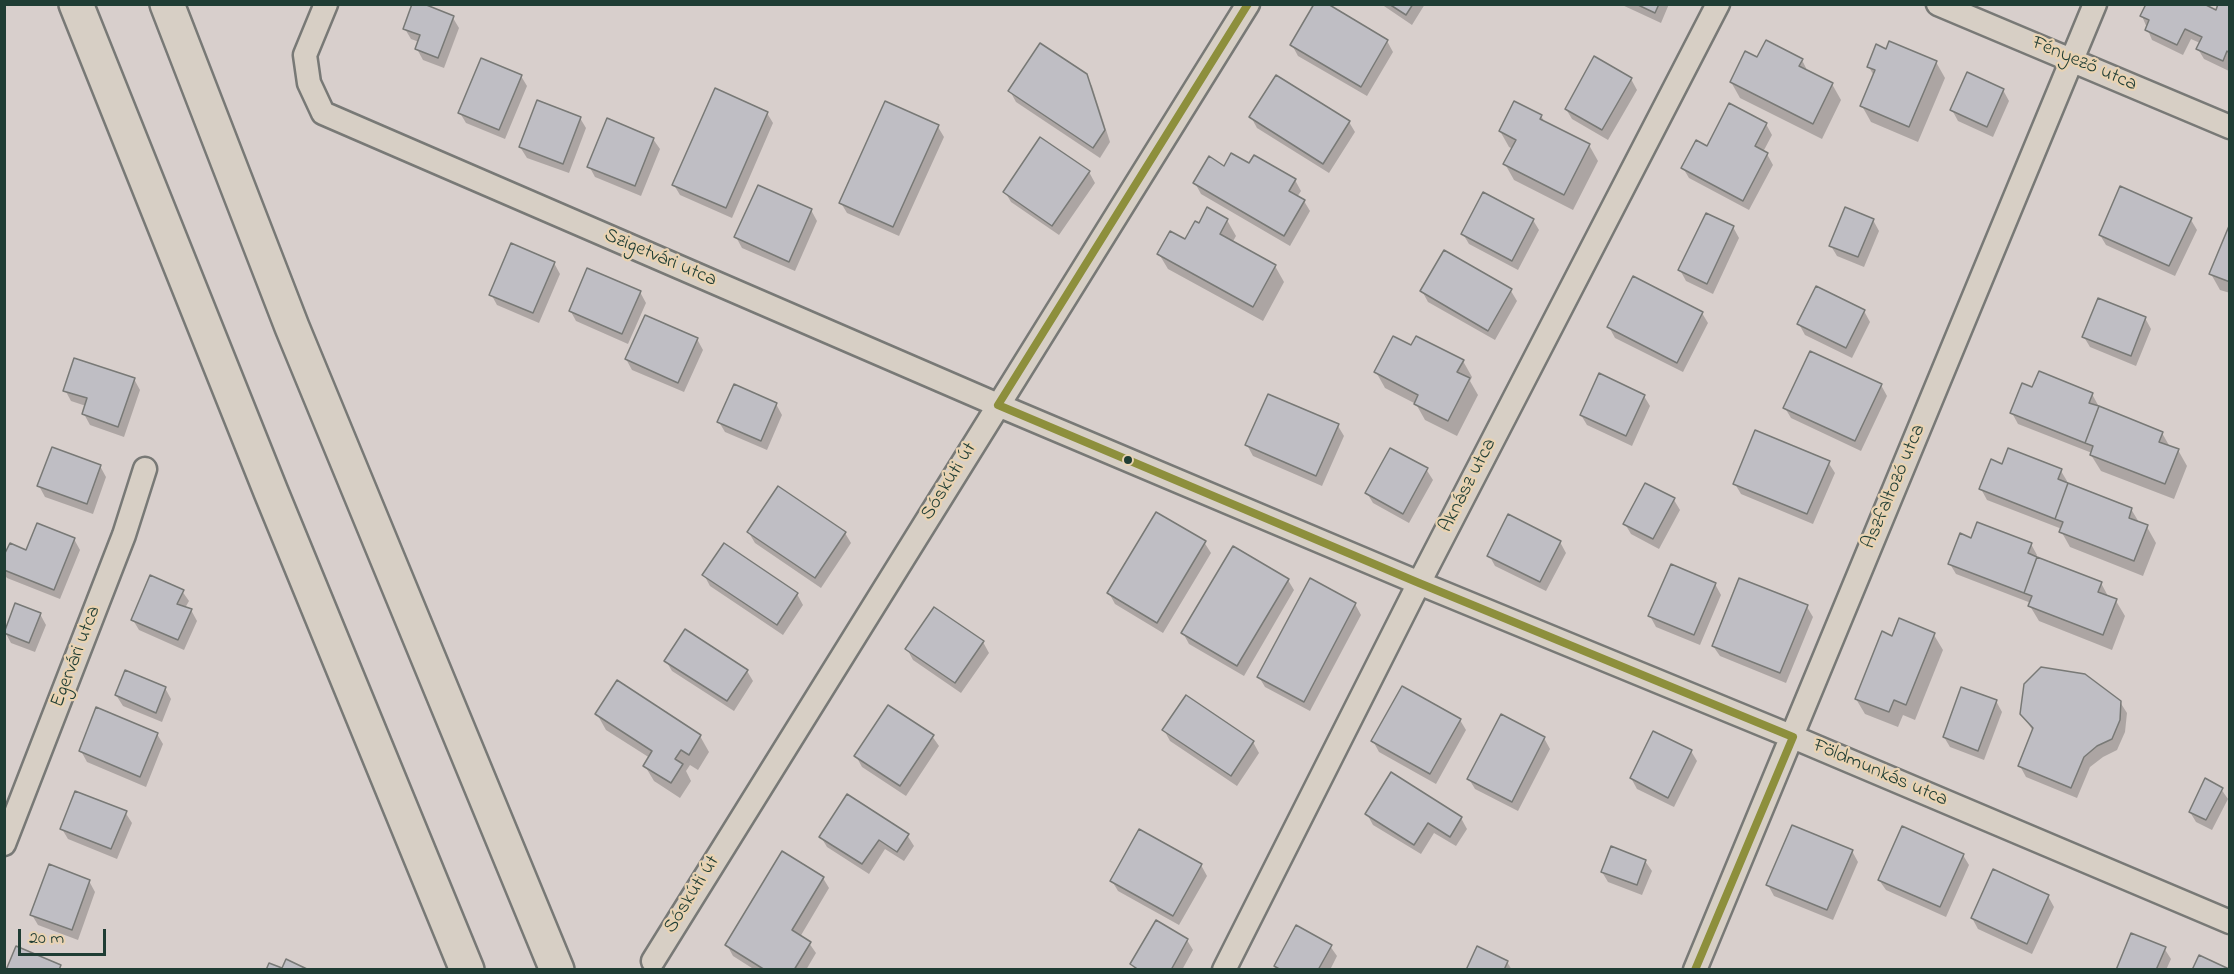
<!DOCTYPE html>
<html>
<head>
<meta charset="utf-8">
<style>
  body { margin:0 }
  #map { position:relative; width:2234px; height:974px; overflow:hidden; background:#d8cfcc; font-family:"Indie Flower",sans-serif }
  canvas { display:block }
  .frame { position:absolute; inset:0; border:6px solid #1f3d34; pointer-events:none }
  .scale { position:absolute; left:18px; top:929px; width:88px; height:27px; box-sizing:border-box; border:3px solid #1f3d34; border-top:0; padding-left:8px; font-size:18px; line-height:21px; white-space:nowrap; color:#1f3d34; -webkit-text-stroke:4px #e9d3b2; paint-order:stroke }
</style>
</head>
<body>
<div id="map">
<canvas width="2234" height="974"></canvas>
<div class="frame"></div>
<div class="scale">20 m</div>
</div>
<script>
const ctx = document.querySelector('canvas').getContext('2d');
ctx.lineJoin = 'round';
function fill(path, color) { ctx.fillStyle = color; ctx.fill(path, 'evenodd'); }
const poly = rows => new Path2D(rows.map(r => 'M' + r).join(''));
function stroke(path, color, width, dash) { ctx.strokeStyle = color; ctx.lineWidth = width; ctx.lineCap = dash ? 'butt' : 'round'; ctx.setLineDash(dash || []); ctx.stroke(path); }
function label(font, color, halo, rows, align = 'center') {
  ctx.font = font + ' "Indie Flower",sans-serif'; ctx.lineWidth = 4.5; ctx.setLineDash([]); ctx.textBaseline = 'middle'; ctx.strokeStyle = halo; ctx.fillStyle = color; for (const [text, x, y, turn = 0] of rows) {
    ctx.save(); ctx.translate(x, y); ctx.rotate((+turn || 0) * Math.PI / 180); ctx.textAlign = isNaN(turn) ? turn : align; if (halo) ctx.strokeText(text, 0, 0); ctx.fillText(text, 0, 0); ctx.restore();
  }
}
fill(poly([
  [414,4,430,4,428,8,453,18,459,28,444,68,423,60,417,49,419,42,411,39,405,29],
  [1325,4,1387,41,1393,52,1367,96,1298,56,1292,45],
  [1381,4,1425,4,1412,25],
  [1620,4,1669,4,1661,23],
  [2230,7,2229,71,2204,59,2198,49,2200,43,2191,39,2183,55,2152,40,2142,16,2216,12],
  [1887,51,1936,62,1945,78,1918,142,1871,122,1862,106,1874,76,1869,67],
  [1758,59,1802,60,1808,72,1832,84,1841,100,1822,139,1740,98,1731,82],
  [1086,75,1092,86,1110,142,1100,158,1016,102,1010,91],
  [521,76,527,86,505,139,466,123,460,113],
  [1631,79,1637,90,1608,140,1572,119,1566,109],
  [2003,90,2009,101,1993,137,1958,121,1952,110],
  [767,113,773,123,732,218,680,195,674,185],
  [1541,116,1546,124,1589,145,1598,161,1573,210,1514,180,1505,164,1513,149,1509,147,1500,131],
  [1251,117,1349,122,1355,132,1329,173,1257,128],
  [580,118,586,128,569,173,527,158,520,147],
  [1766,124,1772,135,1763,152,1767,154,1773,165,1749,210,1689,178,1683,168,1708,148],
  [938,127,944,137,899,236,847,213,841,203],
  [653,139,660,149,641,196,595,177,589,166],
  [1249,165,1295,180,1301,191,1297,197,1304,201,1310,211,1290,246,1201,194,1195,183,1225,168],
  [1089,172,1095,183,1059,235,1011,202,1005,192],
  [811,210,817,221,795,271,742,248,736,237],
  [1227,220,1236,236,1232,243,1275,266,1284,282,1263,321,1168,269,1159,254,1186,241,1199,225],
  [1533,220,1539,230,1518,270,1469,244,1463,234],
  [1873,220,1879,231,1864,267,1837,256,1831,246],
  [2191,220,2197,230,2175,276,2106,245,2100,235],
  [1733,227,1739,238,1713,294,1686,281,1680,270],
  [2230,230,2230,293,2220,290,2211,274],
  [1445,252,1511,291,1517,301,1495,340,1428,302,1422,291],
  [554,263,560,274,539,323,497,305,491,294],
  [640,292,646,303,628,344,576,321,570,310],
  [1864,311,1870,322,1852,358,1805,335,1799,324],
  [1702,313,1708,323,1683,372,1615,338,1609,327],
  [2145,318,2151,329,2136,366,2090,347,2084,337],
  [697,339,703,350,684,392,632,370,626,359],
  [1412,347,1463,361,1472,377,1470,381,1478,395,1457,436,1425,420,1416,404,1385,388,1376,372],
  [134,379,140,390,124,437,90,425,84,414,86,406,71,401,65,390],
  [1881,385,1887,396,1861,451,1791,418,1785,408],
  [2033,389,2092,394,2098,405,2097,407,2162,433,2170,447,2178,450,2187,466,2174,499,2101,471,2091,455,2092,453,2018,424,2012,413],
  [1644,396,1650,406,1632,446,1587,425,1581,415],
  [776,404,782,415,767,450,725,432,719,422],
  [1338,426,1344,436,1322,486,1253,456,1247,445],
  [1828,462,1835,473,1813,524,1741,494,1735,484],
  [100,466,106,477,93,514,45,497,39,486],
  [2002,466,2061,471,2067,481,2066,484,2131,509,2140,524,2147,527,2156,543,2143,576,2070,547,2061,531,2062,529,1987,500,1981,489],
  [1426,469,1433,480,1409,523,1373,503,1367,493],
  [1674,500,1680,510,1659,549,1631,534,1625,524],
  [749,533,845,533,851,543,821,588,755,543],
  [74,539,80,550,60,599,7,578,4,574,4,559],
  [1971,540,2031,544,2037,555,2035,558,2101,583,2109,598,2116,601,2125,616,2112,650,2039,621,2030,606,2031,603,1956,574,1950,564],
  [1204,542,1211,553,1163,633,1115,604,1109,593],
  [1560,542,1566,553,1546,591,1495,566,1489,555],
  [724,545,797,594,803,605,783,635,710,586,704,575],
  [1288,580,1294,590,1244,676,1189,644,1183,633],
  [1715,584,1721,595,1700,645,1656,627,1650,616],
  [182,591,189,601,185,608,191,610,197,621,184,650,139,630,133,620],
  [1355,604,1361,615,1310,711,1265,687,1259,677],
  [1807,607,1813,617,1786,683,1720,656,1713,646],
  [40,614,46,625,35,652,11,643,5,632],
  [1934,635,1943,650,1915,720,1903,715,1898,727,1865,714,1856,699,1893,638],
  [983,642,989,653,961,693,913,660,907,649],
  [666,661,747,671,753,681,734,711,672,671],
  [617,682,700,736,709,752,698,770,690,765,686,771,691,781,680,798,654,781,645,766,650,758,606,730,597,714],
  [165,688,171,699,162,722,123,706,116,695],
  [1996,701,2002,712,1984,760,1950,747,1944,737],
  [2120,702,2127,713,2125,732,2117,750,2103,757,2090,767,2077,798,2026,777,2020,766,2033,731,2022,714],
  [1460,720,1466,730,1436,784,1379,752,1373,741],
  [1164,730,1253,742,1259,753,1237,786,1170,741],
  [157,734,163,744,146,787,87,762,81,751],
  [932,736,939,746,906,796,862,767,856,756],
  [1544,738,1550,749,1518,811,1475,789,1469,779],
  [1691,751,1697,761,1674,807,1637,789,1631,778],
  [2221,789,2228,799,2212,830,2196,822,2190,812],
  [125,812,132,823,117,859,68,839,62,829],
  [1367,814,1461,818,1467,829,1456,846,1434,833,1421,854,1373,825],
  [907,835,914,846,904,861,885,849,869,874,827,847,821,837],
  [1852,851,1858,862,1833,920,1774,896,1768,885],
  [1963,855,1969,865,1946,917,1886,890,1879,880],
  [1645,861,1652,871,1642,895,1608,882,1602,872],
  [1201,865,1207,876,1179,925,1118,891,1112,881],
  [823,878,829,888,800,937,809,943,816,953,806,970,755,970,733,956,727,945],
  [89,881,95,892,78,940,38,925,32,915],
  [2048,896,2054,907,2032,954,1978,929,1972,918],
  [1187,940,1193,950,1182,970,1135,970,1132,964],
  [1330,946,1337,956,1330,970,1278,970,1276,966],
  [2164,948,2171,959,2166,970,2118,970],
  [1507,962,1512,970,1467,970]
]), '#0003');
const building = poly([
  [412,4,424,4,454,16,438,58,415,49,420,35,403,29,412,4],
  [1314,4,1328,4,1388,40,1361,87,1290,45,1314,4],
  [1389,4,1413,4,1406,15,1389,4],
  [1636,4,1659,4,1655,13,1636,4],
  [2146,4,2204,4,2216,10,2218,4,2230,5,2230,53,2227,51,2223,61,2196,49,2202,37,2185,29,2177,45,2145,30,2149,20,2140,16,2146,4],
  [1766,40,1803,59,1799,66,1833,83,1813,124,1730,82,1745,51,1757,57,1766,40],
  [1889,41,1937,61,1909,127,1860,106,1875,70,1867,67,1876,44,1886,49,1889,41],
  [1040,43,1087,74,1105,130,1093,148,1008,91,1040,43],
  [1594,56,1632,78,1602,130,1565,109,1594,56],
  [481,58,522,75,499,130,458,113,481,58],
  [1967,72,2004,89,1987,127,1950,110,1967,72],
  [1276,75,1350,121,1323,164,1249,117,1276,75],
  [715,88,768,112,726,208,672,185,715,88],
  [537,100,581,117,563,164,519,147,537,100],
  [885,101,939,125,893,227,839,203,885,101],
  [1514,101,1542,115,1540,119,1590,144,1564,195,1503,164,1516,140,1499,131,1514,101],
  [1729,103,1767,123,1755,146,1768,153,1743,201,1681,168,1696,140,1707,146,1729,103],
  [607,118,654,138,635,186,587,167,607,118],
  [1040,137,1090,171,1052,226,1003,192,1040,137],
  [1231,153,1249,163,1254,155,1296,179,1289,191,1305,200,1284,236,1193,183,1209,156,1224,166,1231,153],
  [758,185,812,209,789,262,734,237,758,185],
  [2120,186,2192,218,2169,266,2099,235,2120,186],
  [1483,192,1534,219,1512,261,1461,234,1483,192],
  [1207,207,1228,219,1220,234,1276,265,1253,307,1157,254,1170,231,1185,239,1195,221,1199,223,1207,207],
  [1845,207,1874,219,1858,257,1829,246,1845,207],
  [1706,213,1734,226,1707,284,1678,270,1706,213],
  [2229,226,2230,226,2230,282,2209,274,2229,226],
  [511,243,555,262,533,313,489,295,511,243],
  [1444,250,1512,289,1488,331,1420,291,1444,250],
  [587,268,641,291,622,334,569,311,587,268],
  [1633,276,1703,312,1677,363,1607,327,1633,276],
  [1816,286,1865,310,1846,348,1797,324,1816,286],
  [2098,298,2146,317,2131,356,2082,337,2098,298],
  [645,315,698,338,678,383,625,359,645,315],
  [1393,336,1411,345,1416,336,1464,360,1457,372,1470,378,1448,421,1414,404,1418,395,1374,372,1393,336],
  [1810,351,1882,384,1855,441,1783,408,1810,351],
  [74,358,135,378,118,427,82,414,87,398,63,391,74,358],
  [2039,371,2093,393,2089,403,2099,406,2085,443,2010,413,2022,383,2032,387,2039,371],
  [1599,373,1645,395,1626,436,1580,415,1599,373],
  [734,384,777,403,761,441,717,422,734,384],
  [1268,394,1339,424,1316,476,1245,445,1268,394],
  [2099,406,2163,432,2159,442,2179,449,2165,484,2090,455,2093,446,2085,443,2099,406],
  [1755,430,1830,461,1807,514,1733,484,1755,430],
  [52,447,101,465,87,504,37,486,52,447],
  [1390,448,1428,468,1403,514,1365,493,1390,448],
  [2008,448,2062,469,2058,479,2068,483,2055,519,1979,489,1991,459,2002,464,2008,448],
  [1645,483,1675,498,1653,539,1623,524,1645,483],
  [2068,483,2132,508,2129,518,2148,525,2134,561,2059,532,2063,522,2055,519,2068,483],
  [778,486,846,532,815,578,747,532,778,486],
  [1156,512,1206,541,1157,623,1107,593,1156,512],
  [1508,514,1561,541,1540,582,1487,556,1508,514],
  [1977,522,2032,543,2028,553,2037,557,2024,593,1948,564,1960,533,1971,538,1977,522],
  [37,523,75,538,54,590,4,570,4,555,10,543,26,550,37,523],
  [724,543,798,593,777,625,702,575,724,543],
  [1233,546,1289,579,1237,666,1181,633,1233,546],
  [2037,557,2102,582,2098,592,2117,599,2103,635,2028,606,2032,596,2024,593,2037,557],
  [1671,564,1716,583,1694,635,1648,616,1671,564],
  [150,575,184,590,177,604,192,609,178,640,131,620,150,575],
  [1310,578,1356,603,1304,702,1257,677,1310,578],
  [1739,578,1808,605,1780,673,1712,646,1739,578],
  [15,603,41,613,29,643,4,633,15,603],
  [934,607,984,641,955,683,905,649,934,607],
  [1899,618,1935,633,1906,705,1894,700,1889,712,1855,699,1882,631,1892,636,1899,618],
  [685,629,748,670,727,701,664,661,685,629],
  [2041,667,2085,674,2121,701,2120,720,2112,739,2097,746,2084,757,2071,788,2018,766,2033,728,2020,714,2024,684,2041,667],
  [125,670,166,687,156,713,115,695,125,670],
  [617,680,701,735,689,755,681,750,675,759,683,764,671,783,643,766,652,751,595,714,617,680],
  [1402,686,1461,719,1430,774,1371,741,1402,686],
  [1961,687,1997,700,1978,751,1943,737,1961,687],
  [1186,695,1254,741,1231,776,1162,730,1186,695],
  [888,705,934,735,900,786,854,756,888,705],
  [96,707,158,733,140,777,79,751,96,707],
  [1501,714,1545,737,1512,802,1467,779,1501,714],
  [1653,731,1692,750,1668,798,1630,778,1653,731],
  [1391,772,1462,817,1450,837,1428,823,1414,845,1365,814,1391,772],
  [2205,778,2223,788,2206,820,2189,812,2205,778],
  [75,791,127,811,111,849,60,829,75,791],
  [847,794,909,834,897,852,879,840,862,864,819,837,847,794],
  [1792,825,1853,850,1827,910,1766,885,1792,825],
  [1902,826,1964,854,1940,907,1878,880,1902,826],
  [1139,829,1202,864,1173,916,1110,881,1139,829],
  [1611,846,1646,860,1637,885,1601,872,1611,846],
  [782,851,824,877,792,930,811,942,794,970,765,970,725,945,782,851],
  [49,864,90,880,72,930,30,915,49,864],
  [1993,869,2049,895,2027,944,1971,918,1993,869],
  [1156,920,1188,939,1171,970,1139,970,1130,964,1156,920],
  [1296,925,1332,945,1318,970,1281,970,1274,966,1296,925],
  [2131,933,2166,947,2156,970,2116,970,2131,933],
  [16,946,61,965,59,970,6,970,16,946],
  [1477,946,1508,961,1504,970,1466,970,1477,946],
  [2199,955,2229,969,2229,970,2192,970,2199,955],
  [286,959,309,970,266,970,269,963,282,968,286,959]
]);
fill(building, '#bfbec4');
stroke(building, '#787976', 1.5);
const minor = poly([
  [326,4,305,55,309,83,323,113,998,405,1419,583,1793,737,2230,922],
  [1938,4,2230,127],
  [4,844,124,535,145,469],
  [653,961,1248,4],
  [1224,970,1419,583,1718,4],
  [1695,970,2095,4]
]);
const motorway = poly([
  [76,4,271,492,467,970],
  [167,4,292,327,557,970]
]);
stroke(minor, '#787976', 27);
stroke(motorway, '#787976', 38);
stroke(minor, '#d7cfc5', 22);
stroke(motorway, '#d7cfc5', 33);
stroke(poly([
  [998,405,1419,583,1793,737],
  [998,405,1248,4],
  [1695,970,1793,737]
]), '#8d8f3c', 8);
for (const [x, y, r, color] of [
  [1128,460,5,"#1f3d34"]
]) { const dot = new Path2D(); dot.arc(x, y, r, 0, 2 * Math.PI); ctx.fillStyle = color; ctx.fill(dot); stroke(dot, '#e9d3b2', 2); }
label('20px', '#1f3d34', '#e9d3b2', [
  ["Fényező utca",2084,65,23],
  ["Szigetvári utca",660,259,23],
  ["Sóskúti út",950,482,-58],
  ["Aknász utca",1469,486,-63],
  ["Aszfaltozó utca",1895,487,-67],
  ["Egervári utca",77,657,-69],
  ["Földmunkás utca",1880,774,23],
  ["Sóskúti út",693,895,-58]
]);
</script>
</body>
</html>
